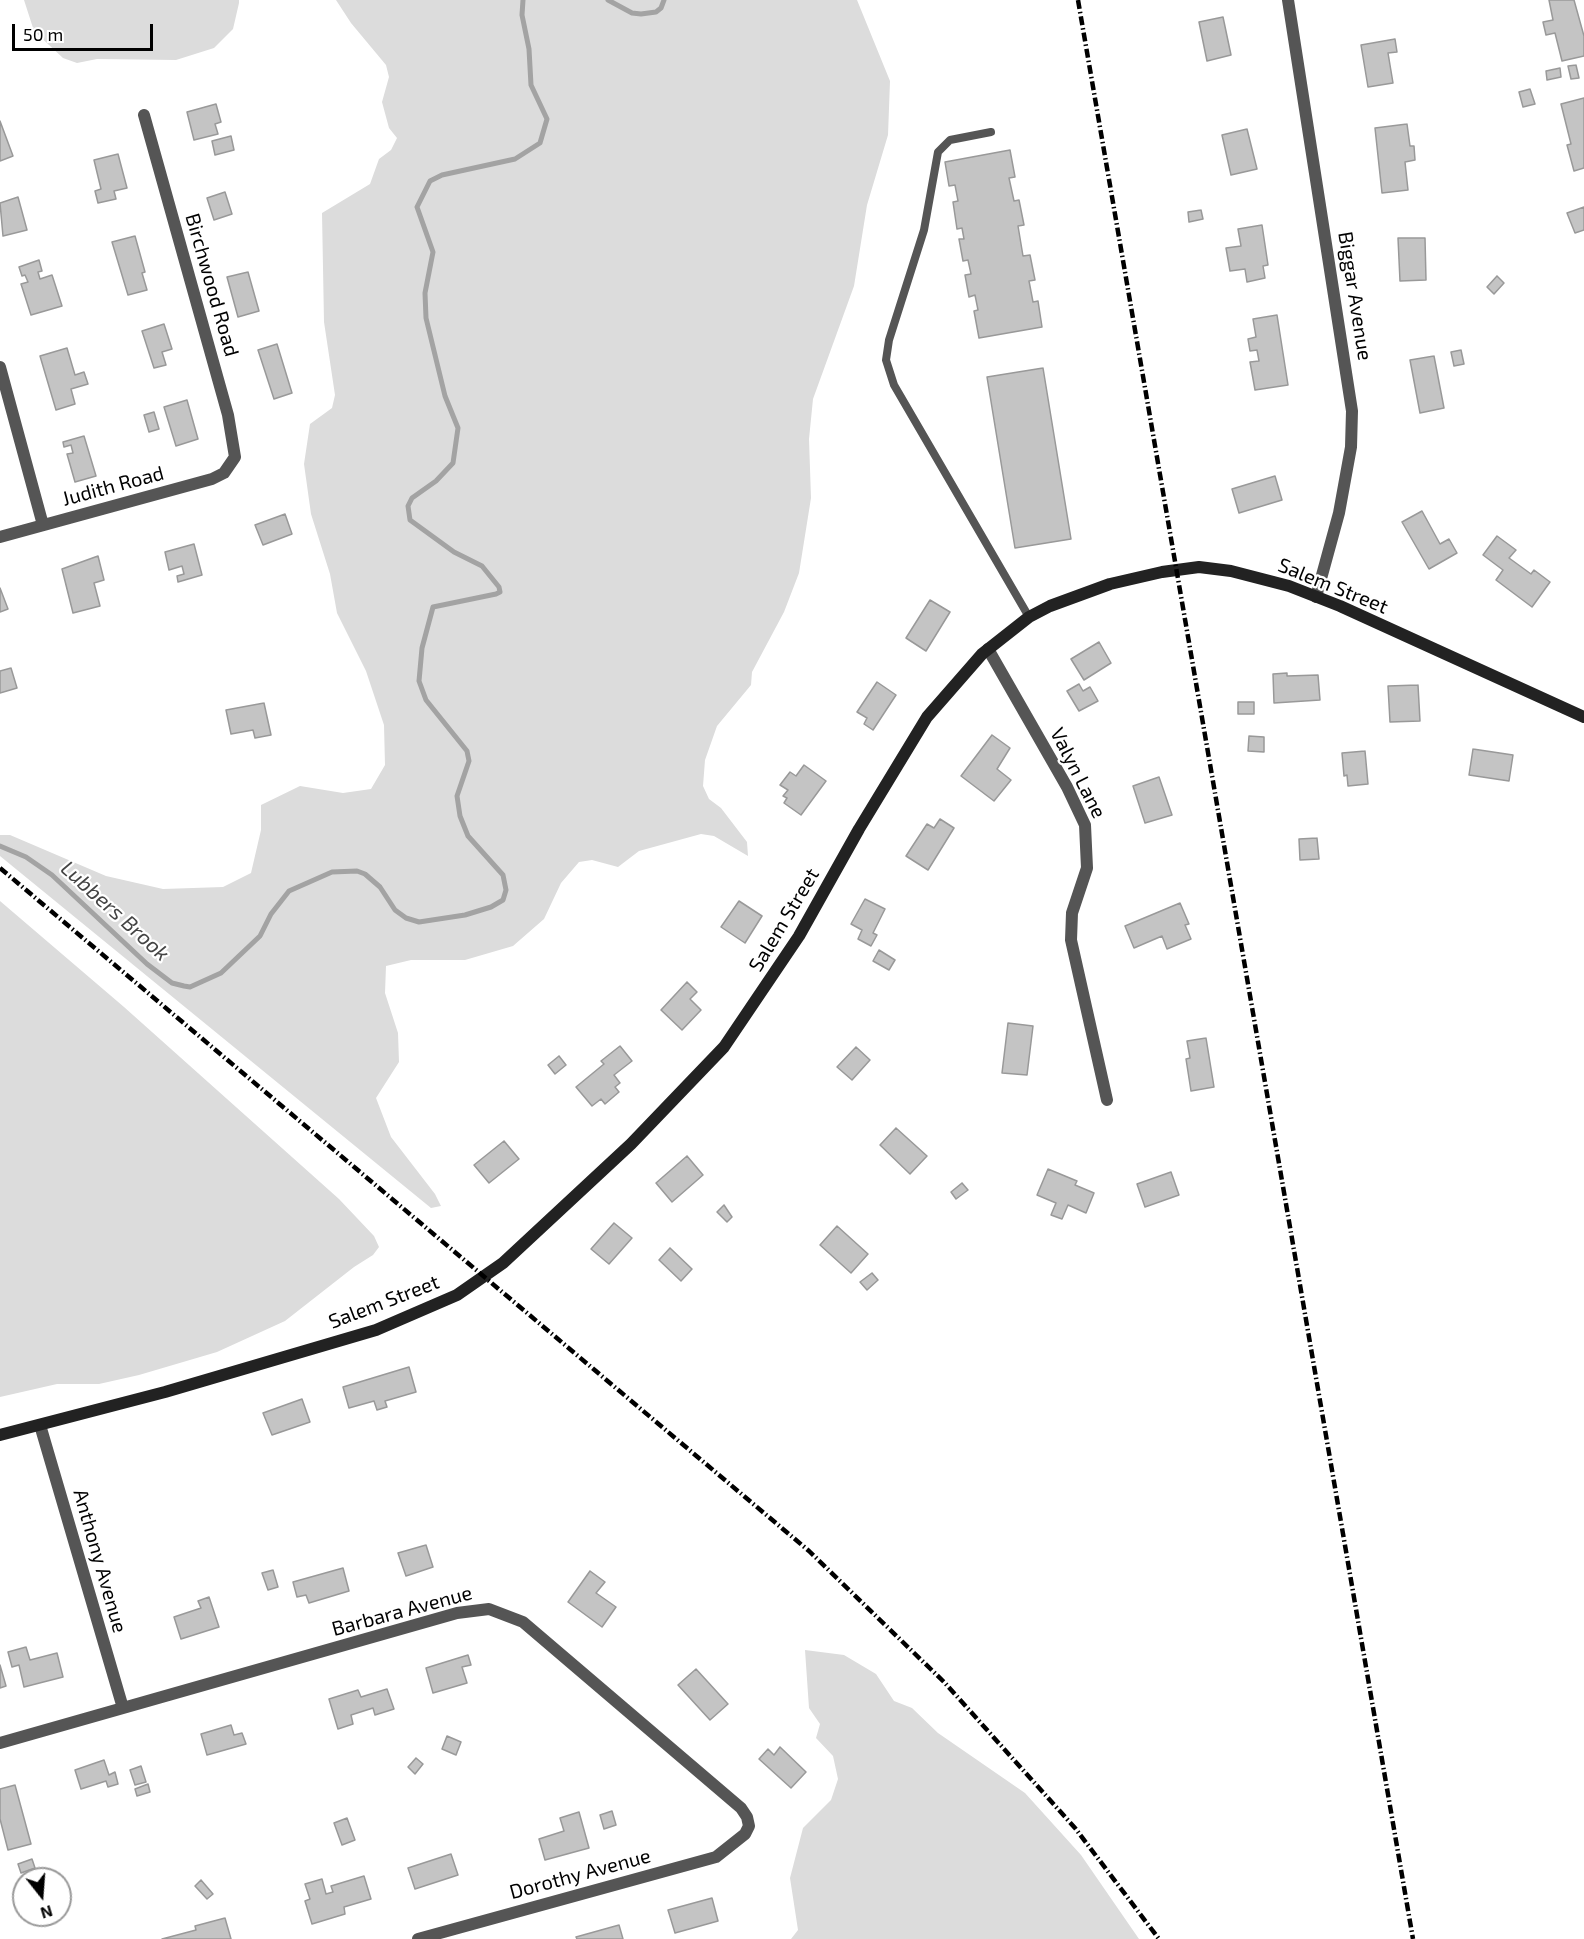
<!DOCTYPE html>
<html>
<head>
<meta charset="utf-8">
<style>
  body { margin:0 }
  #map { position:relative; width:1584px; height:1939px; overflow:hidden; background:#fff; font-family:"Exo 2",sans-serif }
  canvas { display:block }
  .north { position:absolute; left:12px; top:1867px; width:60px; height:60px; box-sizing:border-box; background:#fff; border:2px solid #999; border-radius:50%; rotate:163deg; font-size:16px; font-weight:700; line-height:24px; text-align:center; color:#000 }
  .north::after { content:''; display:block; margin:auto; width:21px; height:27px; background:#000; clip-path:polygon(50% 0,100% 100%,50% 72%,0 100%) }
  .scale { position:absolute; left:12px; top:24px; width:141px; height:27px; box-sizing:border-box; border:3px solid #000; border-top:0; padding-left:8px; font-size:18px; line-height:21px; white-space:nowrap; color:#000; -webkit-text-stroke:4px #fff; paint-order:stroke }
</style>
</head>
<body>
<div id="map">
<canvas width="1584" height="1939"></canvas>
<div class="north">N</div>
<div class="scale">50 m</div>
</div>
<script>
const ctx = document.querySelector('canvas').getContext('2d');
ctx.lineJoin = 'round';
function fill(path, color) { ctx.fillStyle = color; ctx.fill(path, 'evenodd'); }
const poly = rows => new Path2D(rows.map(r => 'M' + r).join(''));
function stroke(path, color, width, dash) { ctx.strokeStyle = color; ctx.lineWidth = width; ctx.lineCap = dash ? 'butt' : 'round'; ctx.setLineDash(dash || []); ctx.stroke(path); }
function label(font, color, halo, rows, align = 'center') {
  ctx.font = font + ' "Exo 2",sans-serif'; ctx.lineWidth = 4.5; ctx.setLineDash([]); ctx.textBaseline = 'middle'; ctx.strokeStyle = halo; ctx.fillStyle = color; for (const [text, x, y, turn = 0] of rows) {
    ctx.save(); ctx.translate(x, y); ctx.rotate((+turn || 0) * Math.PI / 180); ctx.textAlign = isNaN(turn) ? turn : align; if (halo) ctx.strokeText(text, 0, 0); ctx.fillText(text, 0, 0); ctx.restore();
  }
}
fill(poly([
  [24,0,239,0,239,3,233,29,214,48,176,60,97,59,77,63,63,58,34,31],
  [336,0,857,0,890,81,888,135,867,205,854,286,813,399,809,439,811,498,799,573,784,612,752,672,751,685,717,726,705,760,703,786,709,799,721,808,747,842,748,856,714,836,701,834,639,851,618,867,592,860,579,862,561,883,544,919,513,946,465,960,411,960,386,966,385,993,398,1033,399,1062,376,1098,391,1137,435,1194,441,1206,431,1208,0,856,0,835,10,835,106,876,163,889,223,887,251,873,261,830,261,805,300,786,343,793,371,789,385,765,384,725,366,671,337,613,330,574,311,514,304,464,310,424,332,408,335,395,324,322,322,213,370,184,379,159,391,150,397,138,389,128,382,102,389,77,386,65,351,23],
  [0,901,124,1007,339,1199,374,1236,379,1247,373,1255,354,1267,285,1321,217,1352,139,1375,99,1384,57,1384,0,1397],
  [805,1650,844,1655,876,1674,894,1701,912,1708,938,1733,1025,1793,1081,1855,1139,1939,791,1939,798,1930,790,1878,803,1828,831,1800,838,1779,833,1756,816,1738,820,1724,809,1708]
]), '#dcdcdc');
stroke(poly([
  [608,0,632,13,641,14,656,12,661,8,664,0],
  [0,846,26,857,52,875,147,964,172,983,184,986,190,987,221,973,260,936,271,914,289,891,332,872,357,871,365,874,380,887,395,910,406,918,419,922,465,915,491,907,503,900,506,890,503,875,468,836,460,816,457,796,469,761,467,751,426,700,419,681,422,648,433,607,496,594,500,592,499,587,482,566,454,552,410,520,408,506,412,498,436,481,453,463,458,428,445,396,426,318,425,293,433,252,417,207,430,181,442,175,515,159,540,143,547,119,531,85,529,49,522,15,523,0]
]), '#a3a3a3', 5);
const building = poly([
  [1549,0,1574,0,1584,36,1584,56,1562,61,1555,33,1546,35,1543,22,1553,20,1549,0],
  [1223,17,1231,55,1207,61,1199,22,1223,17],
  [1395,39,1397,52,1388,53,1393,83,1368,87,1361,45,1395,39],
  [1576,65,1579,78,1571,79,1568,66,1576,65],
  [1560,68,1561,77,1547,80,1546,71,1560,68],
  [1530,89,1535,104,1523,107,1519,92,1530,89],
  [1584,98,1584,168,1574,171,1567,145,1571,144,1561,104,1584,98],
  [216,104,221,122,215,124,218,134,194,140,187,112,216,104],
  [0,121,13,156,0,161,0,121],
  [1407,124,1410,146,1414,146,1415,160,1405,162,1408,190,1382,193,1375,128,1407,124],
  [1247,129,1257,169,1231,175,1222,135,1247,129],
  [231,136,234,150,215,155,212,141,231,136],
  [1010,150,1015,177,1009,178,1014,201,1019,200,1024,225,1018,226,1023,256,1030,255,1035,280,1029,281,1033,302,1038,301,1042,327,979,338,974,311,978,310,975,295,969,297,965,275,971,274,968,260,963,261,959,239,964,239,962,228,957,229,953,202,958,201,955,185,949,186,945,162,1010,150],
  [118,154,127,188,114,191,116,199,98,203,95,191,101,189,94,160,118,154],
  [225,192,232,214,214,220,207,198,225,192],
  [18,197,27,230,3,236,0,203,18,197],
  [1584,207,1584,230,1575,233,1567,213,1584,207],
  [1201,210,1203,219,1189,222,1188,212,1201,210],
  [1262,225,1268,265,1263,266,1265,278,1247,282,1245,269,1230,271,1226,248,1241,246,1238,229,1262,225],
  [135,236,145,272,142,273,147,290,128,295,112,242,135,236],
  [1398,238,1425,238,1426,280,1400,281,1398,238],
  [39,260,42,271,38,272,40,279,52,275,62,306,31,315,21,284,28,282,25,275,22,276,19,267,39,260],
  [248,272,259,311,238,317,227,277,248,272],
  [1497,276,1504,283,1494,294,1487,287,1497,276],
  [1277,315,1288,385,1255,390,1250,362,1259,361,1257,350,1250,351,1248,339,1256,337,1253,319,1277,315],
  [164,324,172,349,162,352,166,365,154,368,142,331,164,324],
  [277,344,292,393,274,399,258,350,277,344],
  [67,348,75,375,84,372,88,384,71,389,75,404,56,410,40,356,67,348],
  [1461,350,1464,364,1454,366,1451,352,1461,350],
  [1434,356,1444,408,1420,413,1410,360,1434,356],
  [1043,368,1071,539,1015,548,987,377,1043,368],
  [187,400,198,439,176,446,164,407,187,400],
  [154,412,159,429,149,432,144,415,154,412],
  [84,436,96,476,75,482,67,454,73,453,71,445,64,447,63,442,84,436],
  [1275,476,1282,500,1239,513,1232,489,1275,476],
  [1422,511,1440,544,1449,539,1457,553,1429,569,1402,522,1422,511],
  [285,514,292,534,263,545,255,525,285,514],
  [1497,536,1516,550,1509,558,1531,574,1534,570,1550,582,1532,607,1496,580,1503,570,1483,555,1497,536],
  [194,544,202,575,178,582,177,576,184,574,182,566,169,570,165,552,194,544],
  [98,556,104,580,94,583,100,606,73,613,62,569,98,556],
  [0,588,8,609,0,612,0,588],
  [930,600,950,612,926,651,906,638,930,600],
  [1099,642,1111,663,1084,680,1071,659,1099,642],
  [11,668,17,688,0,693,0,671,11,668],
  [1287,673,1287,676,1318,675,1320,700,1274,703,1273,674,1287,673],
  [877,682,896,695,873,730,864,724,867,718,857,712,877,682],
  [1079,684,1083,691,1090,687,1098,701,1079,711,1067,691,1079,684],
  [1418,685,1420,721,1390,722,1388,686,1418,685],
  [1238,702,1254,702,1254,714,1238,714,1238,702],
  [264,703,271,735,255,738,253,730,231,734,226,710,264,703],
  [992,735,1010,748,997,769,1011,780,994,801,961,776,992,735],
  [1249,736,1264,737,1264,752,1248,751,1249,736],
  [1473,749,1513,755,1509,781,1469,775,1473,749],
  [1365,751,1368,784,1348,786,1347,775,1344,776,1342,753,1365,751],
  [804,765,826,781,801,815,784,803,787,798,783,796,788,790,780,785,790,772,796,776,804,765],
  [1159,777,1172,815,1145,823,1133,786,1159,777],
  [940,819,954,828,928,870,906,856,927,824,934,828,940,819],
  [1317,838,1319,859,1300,860,1299,839,1317,838],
  [865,899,885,909,873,933,877,935,871,946,858,939,862,930,851,924,865,899],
  [739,901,762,916,745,943,721,927,739,901],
  [1180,903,1189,924,1185,925,1191,939,1167,949,1162,936,1134,948,1125,926,1180,903],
  [879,950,895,960,889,970,873,961,879,950],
  [687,982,697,992,690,999,701,1010,682,1030,661,1010,687,982],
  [1008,1023,1033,1026,1027,1075,1002,1073,1008,1023],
  [1206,1038,1214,1087,1191,1091,1186,1059,1190,1058,1187,1041,1206,1038],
  [620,1046,632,1061,614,1075,620,1083,615,1087,619,1092,605,1104,601,1099,592,1106,576,1087,604,1064,601,1061,620,1046],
  [856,1047,870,1060,852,1080,837,1067,856,1047],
  [559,1056,566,1065,555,1074,548,1065,559,1056],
  [896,1128,927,1156,910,1174,880,1145,896,1128],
  [504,1141,519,1159,489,1183,474,1165,504,1141],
  [687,1156,703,1175,672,1202,656,1183,687,1156],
  [1048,1169,1077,1181,1075,1185,1094,1193,1086,1213,1068,1205,1062,1219,1051,1215,1056,1203,1037,1195,1048,1169],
  [1171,1172,1179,1195,1145,1207,1137,1184,1171,1172],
  [962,1183,968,1190,956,1199,951,1192,962,1183],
  [724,1205,732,1217,727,1222,717,1212,724,1205],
  [614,1223,632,1238,609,1264,591,1249,614,1223],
  [837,1226,868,1254,851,1273,820,1245,837,1226],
  [670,1248,692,1269,681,1281,659,1260,670,1248],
  [872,1273,878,1280,867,1290,860,1282,872,1273],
  [409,1367,416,1392,385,1401,387,1407,377,1410,374,1401,349,1408,343,1387,409,1367],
  [302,1399,310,1422,272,1435,263,1413,302,1399],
  [426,1545,433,1567,406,1576,398,1553,426,1545],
  [343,1568,349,1591,309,1603,306,1595,297,1597,293,1582,343,1568],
  [273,1570,278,1587,268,1590,262,1573,273,1570],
  [590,1571,605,1582,596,1593,616,1607,602,1627,568,1602,590,1571],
  [209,1597,219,1627,181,1639,174,1617,201,1608,198,1601,209,1597],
  [26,1647,30,1660,57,1653,63,1677,24,1687,19,1665,12,1667,8,1652,26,1647],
  [468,1655,471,1665,462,1667,467,1683,433,1693,426,1668,468,1655],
  [0,1665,6,1686,0,1688,0,1665],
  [696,1669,728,1704,710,1720,678,1685,696,1669],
  [387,1689,394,1709,375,1715,373,1708,351,1715,353,1724,338,1729,329,1699,358,1690,361,1697,387,1689],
  [231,1725,234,1735,242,1733,246,1744,207,1755,201,1734,231,1725],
  [447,1736,461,1742,456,1755,442,1749,447,1736],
  [780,1747,806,1772,791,1788,759,1759,768,1749,774,1755,780,1747],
  [416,1758,423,1764,415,1774,408,1767,416,1758],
  [104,1760,109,1775,115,1772,118,1784,108,1787,106,1781,81,1789,75,1770,104,1760],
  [141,1766,146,1782,135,1785,130,1770,141,1766],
  [148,1784,150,1792,137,1796,135,1789,148,1784],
  [15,1785,31,1844,8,1850,0,1819,0,1789,15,1785],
  [612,1811,616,1825,604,1829,600,1815,612,1811],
  [579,1812,589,1848,545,1860,539,1839,564,1831,560,1818,579,1812],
  [347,1818,355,1840,342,1845,334,1823,347,1818],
  [451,1854,458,1875,415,1889,408,1868,451,1854],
  [32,1859,35,1868,21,1873,18,1864,32,1859],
  [364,1876,371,1899,344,1907,345,1914,312,1924,305,1901,310,1899,305,1884,322,1879,326,1894,333,1892,331,1886,364,1876],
  [201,1880,213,1894,207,1899,195,1886,201,1880],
  [712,1898,718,1921,675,1933,668,1910,712,1898],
  [225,1918,231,1939,162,1939,196,1930,195,1926,225,1918],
  [619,1925,623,1939,577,1939,576,1937,619,1925]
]);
fill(building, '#c4c4c4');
stroke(building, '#999', 1.5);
stroke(poly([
  [991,132,950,140,938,152,924,230,889,340,886,360,894,385,1029,617]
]), '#555', 8);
stroke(poly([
  [1288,0,1352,411,1351,447,1339,513,1316,597],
  [0,367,43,525],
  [0,537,212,479,224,473,235,457,228,415,144,115],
  [988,649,1067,787,1085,825,1087,868,1072,913,1071,940,1107,1100],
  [40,1425,123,1708],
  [0,1743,457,1613,489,1609,523,1622,741,1808,747,1817,749,1826,745,1834,716,1857,418,1939]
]), '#555', 12);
stroke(poly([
  [0,1435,165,1392,376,1330,457,1295,503,1263,631,1144,724,1047,799,936,859,829,927,717,982,654,1029,617,1050,606,1110,584,1162,572,1199,567,1231,571,1289,586,1340,606,1584,717]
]), '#222', 12);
stroke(poly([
  [1078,0,1413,1939],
  [0,868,809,1551,944,1682,1075,1828,1159,1939]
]), '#000', 4.5, [9, 3, 1.5, 3]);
label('20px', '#000', '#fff', [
  ["Birchwood Road",212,285,74],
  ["Biggar Avenue",1355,296,81],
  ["Judith Road",113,486,-15],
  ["Salem Street",1333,586,22],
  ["Valyn Lane",1078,773,63],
  ["Salem Street",784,920,-59],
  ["Salem Street",384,1302,-21],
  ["Anthony Avenue",100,1561,74],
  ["Barbara Avenue",402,1611,-15],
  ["Dorothy Avenue",580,1874,-15]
]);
label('italic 21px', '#444', '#fff', [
  ["Lubbers Brook",115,911,42]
]);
</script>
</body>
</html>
